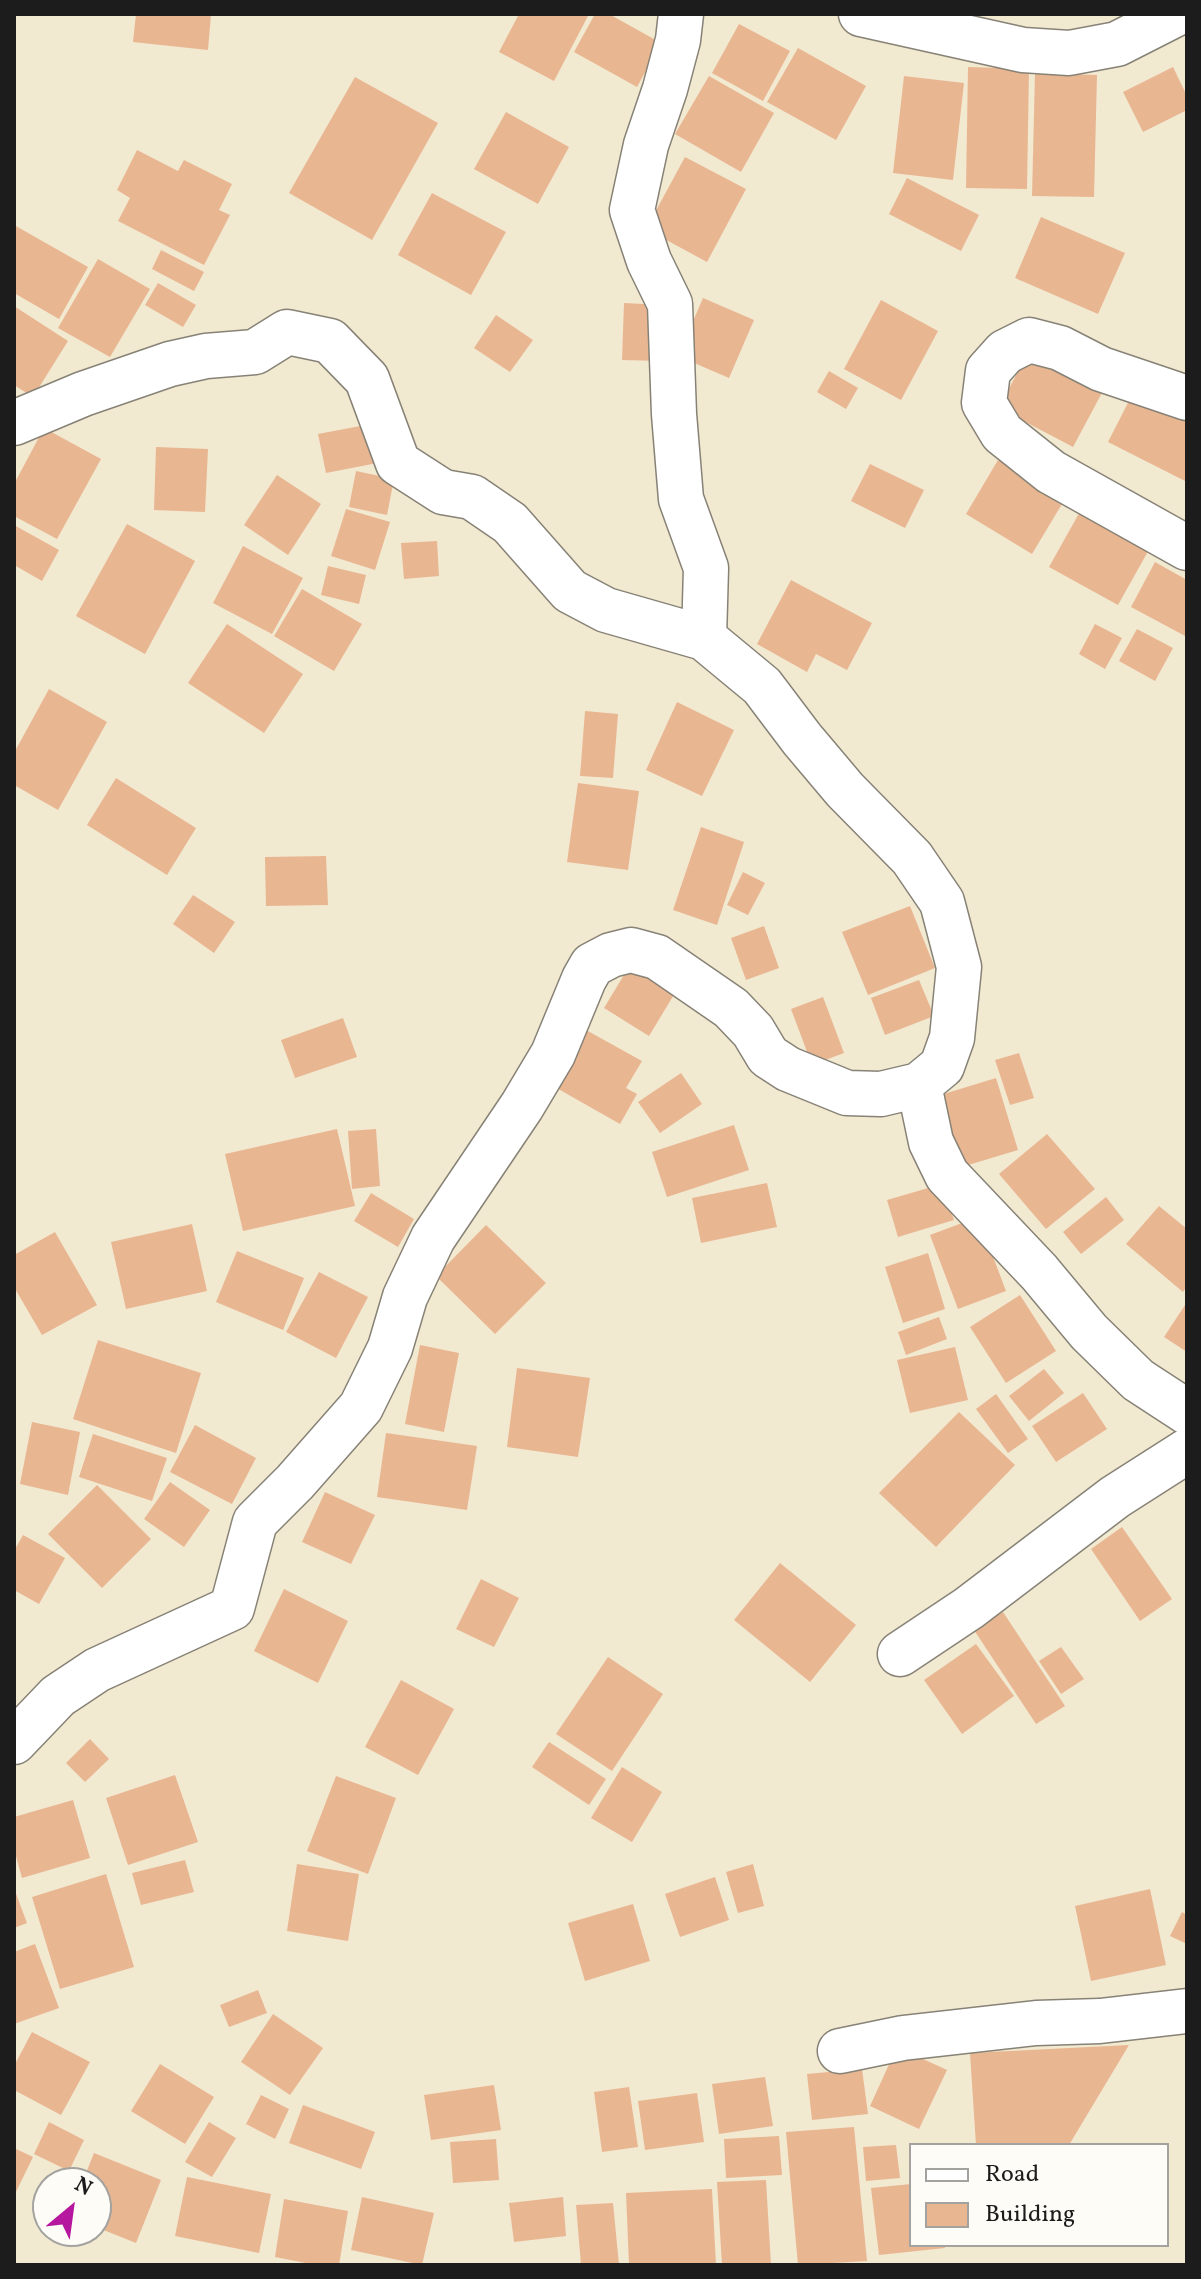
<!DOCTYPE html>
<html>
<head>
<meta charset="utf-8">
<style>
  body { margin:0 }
  #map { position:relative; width:1201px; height:2279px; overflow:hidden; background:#f2e9d1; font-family:Vollkorn,serif }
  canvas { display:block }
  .frame { position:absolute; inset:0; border:16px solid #1c1c1c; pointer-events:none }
  .legend { position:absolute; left:909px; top:2143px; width:260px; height:104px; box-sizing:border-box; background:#fdfcf7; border:2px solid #a3a29f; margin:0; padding:10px 14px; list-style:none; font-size:24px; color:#1c1c1c }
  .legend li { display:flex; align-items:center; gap:16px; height:40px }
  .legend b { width:40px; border:2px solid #a3a29f }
  .north { position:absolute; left:32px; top:2167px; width:80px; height:80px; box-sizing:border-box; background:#fdfcf7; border:2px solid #a3a29f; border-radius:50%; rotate:29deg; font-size:22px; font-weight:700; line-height:32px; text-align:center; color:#1c1c1c }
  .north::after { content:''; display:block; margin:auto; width:28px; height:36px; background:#b5179e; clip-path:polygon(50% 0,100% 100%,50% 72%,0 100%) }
</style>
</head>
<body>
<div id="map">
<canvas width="1201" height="2279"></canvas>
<div class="frame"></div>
<ul class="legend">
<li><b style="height:10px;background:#fff"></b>Road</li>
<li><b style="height:22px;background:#e9b692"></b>Building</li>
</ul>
<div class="north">N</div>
</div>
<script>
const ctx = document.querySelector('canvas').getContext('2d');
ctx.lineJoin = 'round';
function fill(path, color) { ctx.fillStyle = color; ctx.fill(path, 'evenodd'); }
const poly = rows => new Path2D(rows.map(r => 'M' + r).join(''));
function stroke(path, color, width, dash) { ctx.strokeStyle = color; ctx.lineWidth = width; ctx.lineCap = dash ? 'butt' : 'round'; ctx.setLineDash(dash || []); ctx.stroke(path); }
fill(poly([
  [136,14,211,14,208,50,133,42],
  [519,14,589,14,554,81,499,52],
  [595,14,609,14,661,43,637,87,574,52],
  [739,24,790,51,763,101,712,73],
  [798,48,866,86,836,140,767,102],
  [968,67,1029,69,1027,189,966,188],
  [1173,67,1187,96,1187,110,1143,132,1123,92],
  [1035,73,1097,75,1094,197,1032,196],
  [709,76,774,113,741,172,675,134],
  [904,76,964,83,953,180,893,173],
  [355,77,438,123,372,240,289,193],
  [506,112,569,147,538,204,474,169],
  [137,150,178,171,184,160,232,184,219,210,230,215,204,265,118,221,130,198,117,190],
  [685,157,746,189,707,262,646,229],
  [907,178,979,215,961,251,889,214],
  [432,193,506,232,471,295,398,255],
  [1041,217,1125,253,1098,314,1015,278],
  [14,225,88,267,59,319,14,293],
  [161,250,204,272,194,291,152,269],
  [98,259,150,289,110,357,58,328],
  [158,283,196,305,183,327,145,305],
  [703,298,754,320,729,378,678,356],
  [881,300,938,331,901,400,844,369],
  [624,303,664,305,661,361,622,360],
  [14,306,68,341,33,397,14,385],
  [496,315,533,340,510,372,474,348],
  [1029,350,1104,389,1073,447,999,408],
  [829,371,858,388,846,409,817,392],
  [1136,387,1187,412,1187,482,1108,442],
  [392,420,398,459,326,473,318,434],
  [44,428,101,459,57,539,14,516,14,484],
  [156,447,208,449,205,512,154,510],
  [998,460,1065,499,1032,554,966,514],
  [870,464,924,490,905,528,851,501],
  [356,471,394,479,387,515,349,507],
  [277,475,321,504,288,555,244,525],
  [1082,508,1151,546,1118,605,1049,567],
  [346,509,390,522,375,570,331,556],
  [127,524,195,561,145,654,76,616],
  [14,525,59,550,42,581,14,565],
  [437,541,439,576,404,579,401,543],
  [243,546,303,578,272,634,213,603],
  [1155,562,1187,580,1187,637,1131,607],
  [328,566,366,575,359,604,321,595],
  [791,580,872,623,847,670,816,654,807,672,757,644],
  [302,589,362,624,334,671,274,636],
  [227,624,303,674,264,733,188,683],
  [1095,624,1122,638,1105,669,1079,654],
  [1137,629,1173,648,1155,681,1119,661],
  [49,689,107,722,58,810,14,785,14,753],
  [677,702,734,730,702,796,646,770],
  [585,711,618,714,613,778,580,776],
  [116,778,196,828,167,875,87,825],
  [578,783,639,791,628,870,567,862],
  [701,827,744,842,717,925,673,910],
  [326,856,328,905,266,906,265,857],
  [743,872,765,883,748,915,727,905],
  [193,895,235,922,214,953,173,924],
  [910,906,935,968,868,995,842,932],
  [764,926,779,968,746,980,731,938],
  [633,960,678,988,649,1036,604,1008],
  [919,980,934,1016,885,1035,871,998],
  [823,997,844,1053,812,1065,791,1009],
  [343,1018,357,1057,295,1078,281,1040],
  [586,1030,642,1061,626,1088,637,1094,620,1124,553,1086],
  [1019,1053,1034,1098,1010,1105,995,1060],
  [681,1073,702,1104,660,1133,638,1102],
  [996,1078,1018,1150,955,1169,934,1097],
  [734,1125,749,1170,667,1197,652,1152],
  [337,1129,355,1206,243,1231,225,1154],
  [376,1129,380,1186,352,1189,348,1131],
  [1047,1134,1095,1189,1046,1229,999,1174],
  [767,1183,777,1227,701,1243,692,1198],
  [942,1184,954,1220,898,1237,887,1200],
  [371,1193,414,1219,398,1247,354,1221],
  [1106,1197,1124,1220,1081,1254,1063,1232],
  [1159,1206,1187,1229,1187,1286,1183,1292,1126,1244],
  [978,1217,1006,1291,958,1309,930,1235],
  [192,1224,207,1291,126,1309,111,1242],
  [486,1225,546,1283,495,1334,436,1276],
  [55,1232,97,1305,42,1335,14,1287,14,1255],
  [237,1251,304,1278,283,1330,216,1302],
  [928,1253,945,1309,903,1323,885,1267],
  [319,1272,368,1297,336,1358,286,1332],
  [1020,1295,1056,1351,1006,1383,970,1327],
  [1187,1302,1187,1352,1164,1337],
  [939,1317,947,1339,906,1355,898,1332],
  [98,1340,201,1373,176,1453,73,1419],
  [420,1345,459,1353,444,1432,405,1424],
  [955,1347,968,1400,910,1413,897,1360],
  [517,1368,590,1378,578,1457,507,1447],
  [1044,1369,1064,1393,1029,1421,1009,1396],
  [1083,1393,1107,1429,1056,1462,1032,1426],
  [996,1394,1028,1439,1008,1453,976,1409],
  [959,1412,1015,1465,936,1547,879,1493],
  [32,1422,80,1432,68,1495,20,1484],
  [195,1425,256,1458,232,1504,170,1472],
  [386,1433,477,1446,467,1510,377,1497],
  [93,1434,167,1458,152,1501,79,1477],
  [170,1482,210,1510,184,1547,144,1519],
  [97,1485,151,1539,102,1588,48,1534],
  [325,1492,375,1515,351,1564,302,1542],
  [1122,1527,1172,1599,1140,1621,1091,1549],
  [23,1535,65,1558,39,1604,14,1590,14,1551],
  [780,1563,856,1625,810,1682,734,1620],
  [481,1579,519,1598,494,1647,456,1629],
  [284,1589,348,1621,318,1683,254,1651],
  [1003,1612,1065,1706,1036,1724,974,1630],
  [976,1644,1014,1696,962,1734,924,1680],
  [1061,1647,1084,1679,1061,1694,1039,1661],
  [608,1657,663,1694,612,1771,556,1734],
  [401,1680,454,1709,418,1775,365,1747],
  [90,1739,109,1759,85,1782,66,1763],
  [549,1742,606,1779,589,1805,532,1767],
  [622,1767,662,1792,632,1842,591,1818],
  [175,1775,198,1842,128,1865,106,1798],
  [336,1776,396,1798,368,1874,307,1851],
  [73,1800,90,1858,22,1878,14,1849,14,1817],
  [185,1860,194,1892,141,1905,132,1873],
  [297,1864,359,1874,348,1941,287,1931],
  [753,1864,764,1906,738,1913,726,1872],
  [106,1874,134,1967,60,1989,32,1897],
  [715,1877,729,1920,680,1937,665,1894],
  [14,1888,27,1923,14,1928],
  [1150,1889,1166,1965,1091,1981,1075,1906],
  [633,1904,650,1961,585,1981,568,1923],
  [1182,1912,1187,1915,1187,1944,1170,1936],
  [35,1944,59,2008,14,2024,14,1952],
  [258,1990,267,2013,229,2027,220,2005],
  [273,2014,323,2048,290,2095,241,2062],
  [32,2032,90,2062,61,2115,14,2090,14,2066],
  [1129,2045,1069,2145,976,2145,970,2053],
  [897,2047,947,2070,919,2129,870,2106],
  [160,2064,214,2097,185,2144,131,2111],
  [862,2069,868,2114,812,2120,807,2074],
  [765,2077,773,2126,719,2134,712,2084],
  [494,2085,501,2130,431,2140,424,2095],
  [629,2087,638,2147,602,2152,594,2092],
  [697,2093,704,2142,645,2150,638,2101],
  [261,2095,289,2109,275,2139,246,2124],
  [303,2105,375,2132,361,2169,289,2143],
  [49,2122,84,2140,69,2171,34,2154],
  [209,2122,236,2138,212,2177,185,2162],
  [854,2127,867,2261,798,2265,786,2132],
  [779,2136,782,2175,726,2178,724,2139],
  [496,2139,499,2180,453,2183,450,2142],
  [896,2145,900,2178,866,2181,863,2147],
  [14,2148,33,2157,14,2196],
  [94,2153,161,2180,136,2243,96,2227,96,2183,82,2183],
  [187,2177,271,2194,259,2253,175,2236],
  [766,2180,771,2265,722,2265,717,2182],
  [911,2184,911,2245,944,2245,945,2248,879,2255,871,2188],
  [712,2189,716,2265,629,2265,626,2193],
  [362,2197,434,2213,422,2265,351,2250],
  [563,2197,566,2236,514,2242,509,2203],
  [284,2199,348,2211,339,2265,316,2265,275,2257],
  [613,2203,619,2265,581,2265,576,2205]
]), '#e9b692');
const minor = poly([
  [681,14,678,40,665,89,646,145,632,210,649,261,670,304,674,414,681,499,706,568,704,638],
  [861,14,1023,50,1069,53,1117,44,1176,14],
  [1187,398,1101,369,1060,348,1029,340,1005,352,988,371,984,403,1002,433,1051,472,1187,548],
  [14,423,83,394,170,364,206,356,255,352,287,332,330,341,367,379,398,463,443,492,472,497,510,523,570,591,606,610,704,638,762,686,802,739,845,790,912,858,942,902,959,967,952,1038,942,1066,919,1085,881,1094,847,1093,788,1069,768,1056,753,1031,731,1008,657,957,631,950,611,955,592,965,584,979,553,1054,522,1106,433,1238,405,1297,390,1348,361,1407,295,1482,255,1522,232,1608,97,1670,58,1696,14,1742],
  [919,1085,931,1142,947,1175,1039,1272,1089,1332,1138,1380,1187,1412],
  [900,1654,969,1608,1115,1497,1187,1451],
  [840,2051,903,2038,1036,2023,1100,2021,1187,2011]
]);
stroke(minor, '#878276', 47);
stroke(minor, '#fff', 44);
</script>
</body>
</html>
